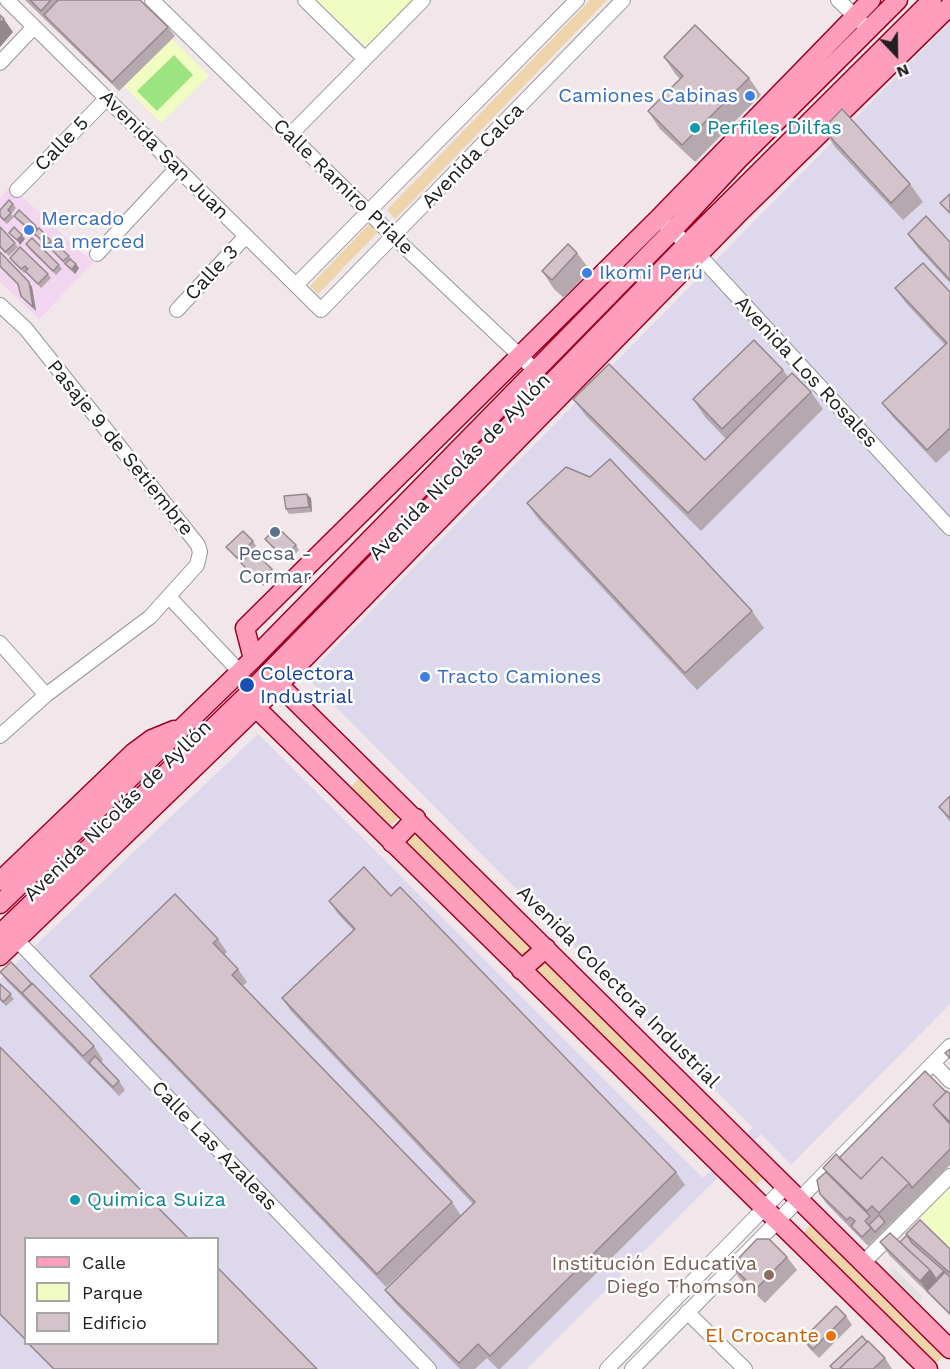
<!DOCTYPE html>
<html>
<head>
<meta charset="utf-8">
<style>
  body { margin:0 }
  #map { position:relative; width:950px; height:1369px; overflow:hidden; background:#f1e6e9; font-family:"Work Sans",sans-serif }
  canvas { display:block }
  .legend { position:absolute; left:24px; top:1237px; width:195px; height:108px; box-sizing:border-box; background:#fff; border:2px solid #a6a6a6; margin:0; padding:8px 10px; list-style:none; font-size:18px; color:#202020 }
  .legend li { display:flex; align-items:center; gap:12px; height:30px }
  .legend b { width:30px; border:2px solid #a6a6a6 }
  .north { position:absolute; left:866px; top:24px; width:60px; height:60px; -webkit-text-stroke:4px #fff; paint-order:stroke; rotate:158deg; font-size:16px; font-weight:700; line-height:24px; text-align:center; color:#202020 }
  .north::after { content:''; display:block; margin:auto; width:21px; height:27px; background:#202020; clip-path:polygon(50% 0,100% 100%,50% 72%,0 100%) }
</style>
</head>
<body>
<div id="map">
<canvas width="950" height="1369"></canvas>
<ul class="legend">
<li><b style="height:8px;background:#ff9dbc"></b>Calle</li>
<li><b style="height:16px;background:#f1fcc2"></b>Parque</li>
<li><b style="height:16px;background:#d4c3cb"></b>Edificio</li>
</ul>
<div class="north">N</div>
</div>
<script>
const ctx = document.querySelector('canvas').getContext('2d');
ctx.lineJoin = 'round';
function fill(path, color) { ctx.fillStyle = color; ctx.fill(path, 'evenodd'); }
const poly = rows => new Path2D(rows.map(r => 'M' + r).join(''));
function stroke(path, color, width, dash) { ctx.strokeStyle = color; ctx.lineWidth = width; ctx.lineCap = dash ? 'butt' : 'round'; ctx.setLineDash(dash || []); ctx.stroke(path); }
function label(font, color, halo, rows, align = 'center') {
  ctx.font = font + ' "Work Sans",sans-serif'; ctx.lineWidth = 5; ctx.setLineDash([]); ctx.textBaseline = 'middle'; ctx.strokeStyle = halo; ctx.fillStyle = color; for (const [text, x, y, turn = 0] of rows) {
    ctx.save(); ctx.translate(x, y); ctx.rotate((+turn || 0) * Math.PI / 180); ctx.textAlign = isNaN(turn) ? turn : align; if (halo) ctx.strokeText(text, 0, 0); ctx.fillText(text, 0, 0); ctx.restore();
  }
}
fill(poly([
  [11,186,93,263,39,319,0,282,0,198]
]), '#f2d5ee');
fill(poly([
  [950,22,950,1004,791,1165,761,1134,527,1369,0,1369,0,979,258,734,703,1178,753,1128,306,677],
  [26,1238,218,1238,218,1344,26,1344]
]), '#ddd8eb');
fill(poly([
  [590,0,607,0,395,219,387,210],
  [370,223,379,231,318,294,310,286],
  [362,775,400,816,391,825,351,787],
  [413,826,532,946,525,954,520,954,403,840],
  [541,954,766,1175,754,1187,533,968],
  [813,1222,947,1353,934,1365,802,1234]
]), '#edd4aa');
fill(poly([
  [315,0,418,0,369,49],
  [172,39,209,76,161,123,124,86],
  [950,1188,950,1248,920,1217]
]), '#f1fcc2');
fill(poly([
  [174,55,193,75,157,111,137,91]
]), '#9ce480');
fill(poly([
  [892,1266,922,1296,919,1308,889,1277]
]), '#e0e0e0');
const minor = poly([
  [7,0,321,310,623,0],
  [152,0,394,237,536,371],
  [305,0,365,59],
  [838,0,861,22],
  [0,63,34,27],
  [290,135,423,0],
  [17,190,107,98],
  [665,224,699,255,950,528],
  [97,254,177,168],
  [296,285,577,0],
  [0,305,26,329,198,545,200,552,197,565,150,617,46,695,0,736],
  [177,310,246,236],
  [170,598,240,672],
  [0,643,46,695],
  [12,935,429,1369],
  [933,1063,950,1081],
  [863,1263,950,1176],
  [687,1312,745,1369],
  [607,1369,786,1186],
  [632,1369,950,1046]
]);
const major = poly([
  [253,659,245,628,659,218,871,0],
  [271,677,950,1349],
  [249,701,928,1369],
  [392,843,416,818],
  [0,881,133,753,152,739,174,730],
  [0,904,253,659,672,231,737,161,898,0],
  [0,934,245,697,687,244,932,0],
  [0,956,256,708,740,212,950,6],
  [521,970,546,948]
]);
stroke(minor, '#979797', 16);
stroke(major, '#9c0022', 21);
stroke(minor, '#fff', 14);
stroke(major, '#ff9dbc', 18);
fill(poly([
  [25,0,140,0,168,27,175,36,119,91],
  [664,57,749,78,761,95,695,162,660,129,648,111,680,79,676,75],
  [823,129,910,184,923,202,903,220,835,147],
  [13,204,16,208,11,214,14,217,7,224,0,217,0,210],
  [14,216,38,229,51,241,54,245,69,256,79,268,75,274,69,269,50,248,49,250,36,235,35,236,17,220],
  [0,227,18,247,9,256,0,248],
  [908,234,950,242,950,283,917,247],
  [26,244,59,265,62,269,56,275,29,249],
  [0,252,32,287,36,311,24,300,21,296,19,286,0,267],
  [577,253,590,270,564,298,554,289,542,271],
  [10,258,48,274,51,278,41,288,26,272,24,273,13,262],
  [895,288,950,292,950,450,936,463,892,416,882,403,945,345,905,302],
  [783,370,788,377,811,392,823,409,701,531,586,416,573,399,705,460,726,439,705,417,693,399],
  [311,498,312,512,289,514,286,509],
  [527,503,752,611,764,628,697,690,539,520],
  [265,539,296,545,299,550,287,562],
  [253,541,256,546,240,562,226,547],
  [241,563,272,569,275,574,263,586,244,567],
  [950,796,950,822,939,807],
  [391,896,676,1172,685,1185,500,1369,498,1369,487,1358,475,1369,460,1369,395,1303,385,1290,457,1220,386,1287,100,989,90,976,218,939,227,952,224,955,238,969,247,982,243,986,452,1202,461,1216,473,1204,291,1011,282,998,354,931,338,914,329,901],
  [0,972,94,1046,103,1060,101,1062,119,1081,125,1090,119,1096,7,981],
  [0,984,14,999,6,1006,0,1000],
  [0,1047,26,1239,26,1341,0,1315],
  [946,1092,950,1094,950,1165,868,1246,826,1203,820,1194,826,1172,823,1168],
  [907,1235,950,1249,950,1315,890,1256,880,1242,900,1242],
  [787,1257,797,1270,765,1303,740,1279,731,1266],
  [846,1316,852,1325,819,1358,809,1348,803,1339],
  [28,1344,218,1344,317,1369,53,1369],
  [885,1358,892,1369,832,1369,830,1366]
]), '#b6a8af');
fill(poly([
  [4,19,13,32,0,47,0,23],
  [36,226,40,231,35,236,32,231],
  [22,235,25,239,20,245,17,240],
  [76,264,79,268,75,274,72,269],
  [29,282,32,287,36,311,33,307],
  [307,494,311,498,312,512,309,507],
  [930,1270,939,1284,927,1291,929,1294,920,1281]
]), '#94888e');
const building = poly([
  [30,0,51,0,41,11,30,0],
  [58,0,140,0,168,27,112,82,44,15,58,0],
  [0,15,4,19,0,23,0,15],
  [695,25,749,78,682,145,648,111,683,76,664,57,695,25],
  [842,109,910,184,891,203,823,129,842,109],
  [950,194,950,213,940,203,950,194],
  [9,200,13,204,8,210,11,213,4,220,0,216,0,210,9,200],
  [19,210,36,226,32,231,14,216,19,210],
  [926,216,950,242,950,280,908,234,926,216],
  [0,227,15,243,5,252,0,246,0,227],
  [14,227,22,235,17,240,9,233,14,227],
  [39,228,51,241,46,245,34,233,39,228],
  [32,238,59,265,53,271,26,244,32,238],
  [55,243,69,256,63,261,50,248,55,243],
  [568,244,577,253,552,280,542,271,568,244],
  [20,247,48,274,38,284,25,271,28,269,25,266,21,269,10,258,20,247],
  [0,252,29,282,33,307,21,296,18,284,0,266,0,252],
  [70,259,76,264,72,269,65,264,70,259],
  [923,263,950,292,950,428,927,450,882,403,947,343,895,288,923,263],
  [754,340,783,370,722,429,693,399,754,340],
  [609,364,705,460,792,373,811,392,688,513,573,399,609,364],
  [610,459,752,611,685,673,527,503,566,467,590,477,610,459],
  [307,494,309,507,286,509,284,496,307,494],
  [277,527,296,545,284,558,265,539,277,527],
  [243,531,253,541,237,558,226,547,243,531],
  [253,551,272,569,260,582,241,563,253,551],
  [950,796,950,818,939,807,950,796],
  [364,867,391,896,400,887,676,1172,490,1356,478,1344,459,1363,385,1290,475,1202,282,998,355,929,329,901,364,867],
  [175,894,218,939,213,943,238,969,232,975,452,1202,377,1274,90,976,175,894],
  [11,962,32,984,22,993,24,995,0,972,11,962],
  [32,983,94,1046,83,1056,22,993,32,983],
  [0,984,11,994,3,1002,0,998,0,984],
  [0,1047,189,1239,26,1239,26,1340,0,1314,0,1047],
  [950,1049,950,1058,945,1053,950,1049],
  [95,1056,119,1081,113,1087,89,1063,95,1056],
  [925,1071,946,1092,933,1105,950,1124,950,1149,912,1188,909,1183,882,1157,861,1179,839,1158,925,1071],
  [947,1091,950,1094,950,1122,933,1105,947,1091],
  [836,1154,861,1179,882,1157,909,1183,879,1213,872,1206,867,1211,823,1168,836,1154],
  [826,1172,870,1216,865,1221,871,1228,862,1237,851,1226,855,1221,850,1217,847,1220,820,1194,817,1180,826,1172],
  [879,1215,885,1222,875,1232,869,1225,879,1215],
  [920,1220,950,1249,950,1273,906,1234,920,1220],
  [890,1233,930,1270,920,1281,880,1242,890,1233],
  [907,1235,912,1243,944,1271,936,1279,930,1270,900,1242,907,1235],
  [757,1239,769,1239,787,1257,756,1289,731,1266,757,1239],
  [218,1268,317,1369,54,1369,29,1344,218,1344,218,1268],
  [945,1272,950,1277,950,1314,927,1291,945,1272],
  [836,1306,846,1316,813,1349,803,1339,836,1306],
  [862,1336,867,1342,839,1369,833,1369,830,1366,862,1336],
  [868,1341,885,1358,873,1369,839,1369,868,1341]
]);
fill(building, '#d4c3cb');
stroke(building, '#94888e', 1.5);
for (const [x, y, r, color] of [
  [750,96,6,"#3f7fe0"],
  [695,128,6,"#0f9aa8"],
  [29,230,6,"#3f7fe0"],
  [587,273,6,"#3f7fe0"],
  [275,532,6,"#5c6f8a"],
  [425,677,6,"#3f7fe0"],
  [247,685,8,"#1a4fb4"],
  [75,1200,6,"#0f9aa8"],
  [769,1275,6,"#8d6e63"],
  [831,1336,6,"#e8710a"]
]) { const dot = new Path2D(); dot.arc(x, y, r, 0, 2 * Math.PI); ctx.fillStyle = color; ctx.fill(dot); stroke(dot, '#fff', 2); }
label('20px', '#366cbe', '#fff', [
  ["Camiones Cabinas",738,96,"right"],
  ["Mercado",41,219],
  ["La merced",41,242],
  ["Ikomi Perú",599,273],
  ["Tracto Camiones",437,677]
], 'left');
label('20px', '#0d838f', '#fff', [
  ["Perfiles Dilfas",707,128],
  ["Quimica Suiza",87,1200]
], 'left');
label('20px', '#202020', '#fff', [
  ["Calle 5",62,144,-46],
  ["Avenida San Juan",164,155,45],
  ["Avenida Calca",473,156,-46],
  ["Calle Ramiro Priale",343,187,44],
  ["Calle 3",212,273,-47],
  ["Avenida Los Rosales",806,372,47],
  ["Pasaje 9 de Setiembre",120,448,51],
  ["Avenida Nicolás de Ayllón",460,467,-46],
  ["Avenida Nicolás de Ayllón",118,811,-44],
  ["Avenida Colectora Industrial",618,987,45],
  ["Calle Las Azaleas",214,1146,46]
]);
label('20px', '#4e5e75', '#fff', [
  ["Pecsa -",275,554],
  ["Cormar",275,577]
]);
label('20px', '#164399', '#fff', [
  ["Colectora",260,674],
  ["Industrial",260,697]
], 'left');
label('20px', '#785e54', '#fff', [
  ["Institución Educativa",757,1264],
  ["Diego Thomson",757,1287]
], 'right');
label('20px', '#c56008', '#fff', [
  ["El Crocante",819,1336]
], 'right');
</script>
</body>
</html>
